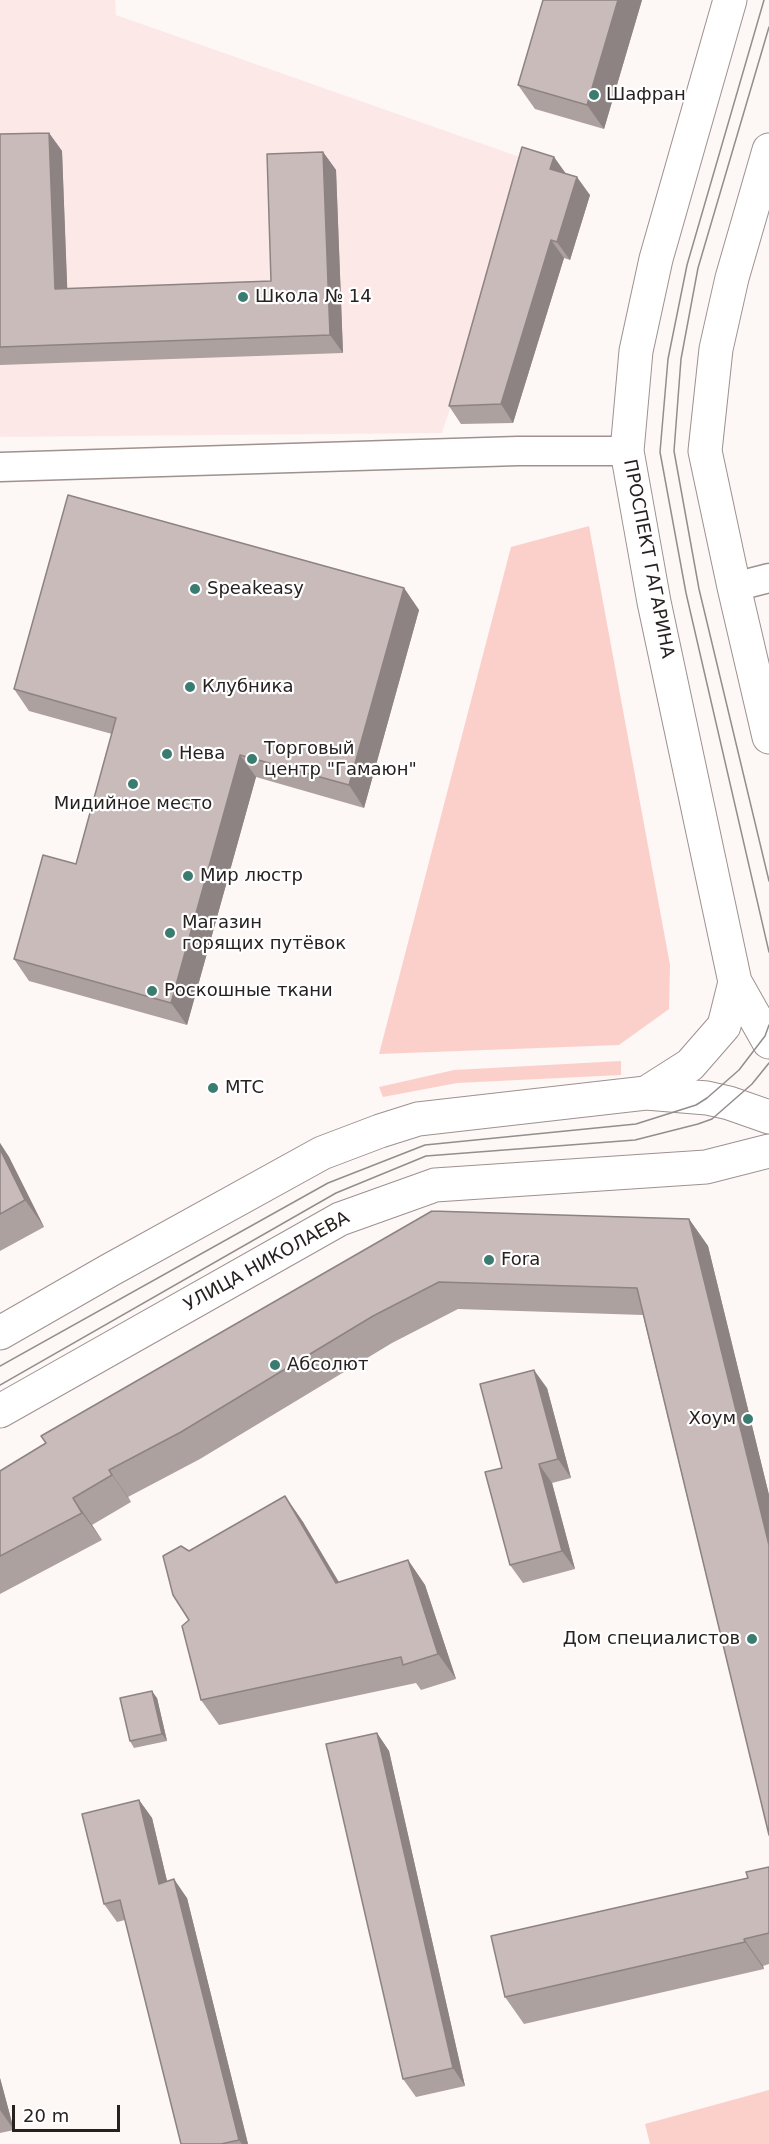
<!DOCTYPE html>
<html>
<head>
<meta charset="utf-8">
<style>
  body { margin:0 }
  #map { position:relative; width:769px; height:2144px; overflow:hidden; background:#fdf7f6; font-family:"DejaVu Sans",sans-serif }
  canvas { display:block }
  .scale { position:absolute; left:12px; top:2105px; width:108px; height:27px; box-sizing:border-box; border:3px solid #272121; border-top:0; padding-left:8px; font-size:18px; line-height:21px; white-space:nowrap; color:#272121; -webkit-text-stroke:4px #fff; paint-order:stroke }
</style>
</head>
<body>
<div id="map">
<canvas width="769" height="2144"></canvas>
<div class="scale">20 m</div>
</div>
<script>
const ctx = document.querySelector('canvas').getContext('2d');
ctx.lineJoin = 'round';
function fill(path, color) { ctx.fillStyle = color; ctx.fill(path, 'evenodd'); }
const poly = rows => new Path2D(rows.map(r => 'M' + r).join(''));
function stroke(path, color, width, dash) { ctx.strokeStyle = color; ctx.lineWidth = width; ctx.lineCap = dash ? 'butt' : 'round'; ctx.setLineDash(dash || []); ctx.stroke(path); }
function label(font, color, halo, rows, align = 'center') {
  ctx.font = font + ' "DejaVu Sans",sans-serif'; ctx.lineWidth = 4.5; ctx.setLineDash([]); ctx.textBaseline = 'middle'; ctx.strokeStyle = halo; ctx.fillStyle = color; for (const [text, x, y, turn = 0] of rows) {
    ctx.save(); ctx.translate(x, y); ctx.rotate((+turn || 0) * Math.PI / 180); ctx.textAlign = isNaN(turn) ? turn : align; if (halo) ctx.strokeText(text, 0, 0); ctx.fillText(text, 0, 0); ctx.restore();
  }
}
fill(poly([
  [0,0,115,0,116,15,531,161,442,433,0,437]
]), '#fce9e7');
fill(poly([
  [589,526,670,965,669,1009,619,1045,379,1054,511,547],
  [621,1061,621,1075,457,1083,383,1097,379,1087,454,1070],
  [769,2090,769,2144,650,2144,645,2124]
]), '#fbd0cb');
const minor = poly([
  [0,467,518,451,627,451],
  [734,587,769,578]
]);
const primary = poly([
  [730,0,656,259,636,351,627,451,654,602,735,982,769,1042],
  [769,150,732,278,716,349,705,451,734,587,769,737],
  [646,1093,690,1065,724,1026,735,982],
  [0,1333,110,1270,322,1153,380,1131,418,1119,646,1093,707,1098,729,1103,769,1117],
  [0,1411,340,1219,435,1185,706,1167,769,1151]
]);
stroke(minor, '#9e918f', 31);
stroke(primary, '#9e918f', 35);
stroke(minor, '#fff', 28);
stroke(primary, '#fff', 33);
stroke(poly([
  [764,0,687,265,668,359,660,452,686,593,769,952],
  [769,27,698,268,681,359,674,451,699,589,769,881],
  [0,1366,328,1183,425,1145,636,1124,696,1105,707,1098,739,1070,765,1036,769,1025],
  [0,1385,336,1193,426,1156,635,1140,698,1124,712,1119,752,1084,769,1063]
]), '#938d8c', 1.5);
fill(poly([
  [543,0,642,0,604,129,535,109,518,85],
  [49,133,62,151,67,289,271,281,323,152,336,170,343,353,0,365,0,134],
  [554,157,565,174,590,195,570,260,564,258,513,423,461,424,449,406],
  [404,588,419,610,364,808,256,777,187,1025,29,981,14,959,76,864,112,734,29,711,14,689],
  [0,1143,9,1157,44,1227,0,1251],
  [432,1211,689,1219,708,1246,769,1495,769,1835,643,1315,458,1309,392,1343,200,1459,128,1497,131,1502,92,1525,102,1540,0,1594,0,1471],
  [547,1388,571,1478,552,1483,575,1569,523,1583,510,1565,502,1468],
  [285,1496,303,1522,339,1582,408,1560,425,1585,456,1679,421,1690,416,1683,219,1725,201,1700,189,1620,189,1551],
  [157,1698,167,1741,134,1748,130,1741],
  [377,1733,389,1751,465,2086,416,2097,403,2079],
  [139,1800,152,1818,167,1881,187,1898,248,2144,181,2144,125,1920,117,1922,104,1904],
  [769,1867,769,1964,763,1966,764,1969,524,2024,505,1997],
  [0,2078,14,2130,0,2133]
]), '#ada19f');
fill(poly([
  [618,0,642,0,604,129,587,105],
  [49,133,62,151,68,307,55,289],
  [323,152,336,170,343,353,330,335],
  [554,157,567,175,550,169],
  [577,177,590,195,570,260,557,242],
  [551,240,564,258,513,423,501,404],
  [404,588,419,610,364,808,349,785],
  [240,755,256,777,187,1025,171,1003],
  [0,1143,9,1157,44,1227,25,1200,0,1149],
  [689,1219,708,1246,769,1495,769,1545],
  [534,1370,547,1388,571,1478,558,1459],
  [539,1464,552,1483,575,1569,562,1551],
  [109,1470,128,1497,131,1502,112,1475],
  [285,1496,303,1522,354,1608,336,1583],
  [73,1498,92,1525,102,1540,82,1513],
  [408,1560,425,1585,456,1679,438,1654],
  [152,1691,157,1698,167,1741,162,1734],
  [377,1733,389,1751,465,2086,453,2068],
  [139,1800,152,1818,172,1902,159,1884],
  [174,1879,187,1898,248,2144,242,2144,239,2140],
  [744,1939,763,1966,764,1969,745,1942],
  [0,2078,14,2130,0,2110]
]), '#8d8382');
const building = poly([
  [543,0,618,0,587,105,518,85,543,0],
  [49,133,55,289,271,281,267,154,323,152,330,335,0,347,0,134,49,133],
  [522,147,554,157,550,169,577,177,557,242,551,240,501,404,449,406,522,147],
  [68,495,404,588,349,785,240,755,171,1003,14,959,43,855,76,864,116,718,14,689,68,495],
  [0,1149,25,1200,0,1214,0,1149],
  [432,1211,689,1219,769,1545,769,1835,637,1288,439,1282,373,1316,181,1432,109,1470,112,1475,73,1498,82,1513,0,1556,0,1471,46,1443,41,1436,432,1211],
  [534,1370,558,1459,539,1464,562,1551,510,1565,485,1472,502,1468,480,1384,534,1370],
  [285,1496,336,1583,408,1560,438,1654,403,1665,401,1657,201,1700,182,1626,189,1620,173,1595,163,1556,181,1546,189,1551,285,1496],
  [152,1691,162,1734,130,1741,120,1698,152,1691],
  [377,1733,453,2068,403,2079,326,1744,377,1733],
  [139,1800,159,1884,174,1879,239,2140,221,2144,181,2144,120,1900,104,1904,82,1814,139,1800],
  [769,1867,769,1933,744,1939,745,1942,505,1997,491,1936,748,1878,746,1872,769,1867]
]);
fill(building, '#c9bbb9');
stroke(building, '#8d8382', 1.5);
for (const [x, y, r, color] of [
  [594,95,6,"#3a7d70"],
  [243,297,6,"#3a7d70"],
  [195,589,6,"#3a7d70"],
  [190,687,6,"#3a7d70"],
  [167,754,6,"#3a7d70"],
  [252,759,6,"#3a7d70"],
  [133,784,6,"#3a7d70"],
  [188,876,6,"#3a7d70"],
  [170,933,6,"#3a7d70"],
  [152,991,6,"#3a7d70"],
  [213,1088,6,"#3a7d70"],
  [489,1260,6,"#3a7d70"],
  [275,1365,6,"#3a7d70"],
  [748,1419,6,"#3a7d70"],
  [752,1639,6,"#3a7d70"]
]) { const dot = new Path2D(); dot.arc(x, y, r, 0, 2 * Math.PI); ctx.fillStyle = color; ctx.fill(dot); stroke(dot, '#fff', 2); }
label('18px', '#272121', '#fff', [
  ["Шафран",606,95],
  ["Школа № 14",255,297],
  ["Speakeasy",207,589],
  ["Клубника",202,687],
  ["Торговый",264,749],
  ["центр \"Гамаюн\"",264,770],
  ["Нева",179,754],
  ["Мидийное место",133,804,"center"],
  ["Мир люстр",200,876],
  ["Магазин",182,923],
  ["горящих путёвок",182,944],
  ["Роскошные ткани",164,991],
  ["МТС",225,1088],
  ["Fora",501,1260],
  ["Абсолют",287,1365],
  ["Хоум",736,1419,"right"],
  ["Дом специалистов",740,1639,"right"]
], 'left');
label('18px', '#272121', '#fff', [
  ["ПРОСПЕКТ ГАГАРИНА",648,559,79],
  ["УЛИЦА НИКОЛАЕВА",267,1262,-29]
]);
</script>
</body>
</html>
